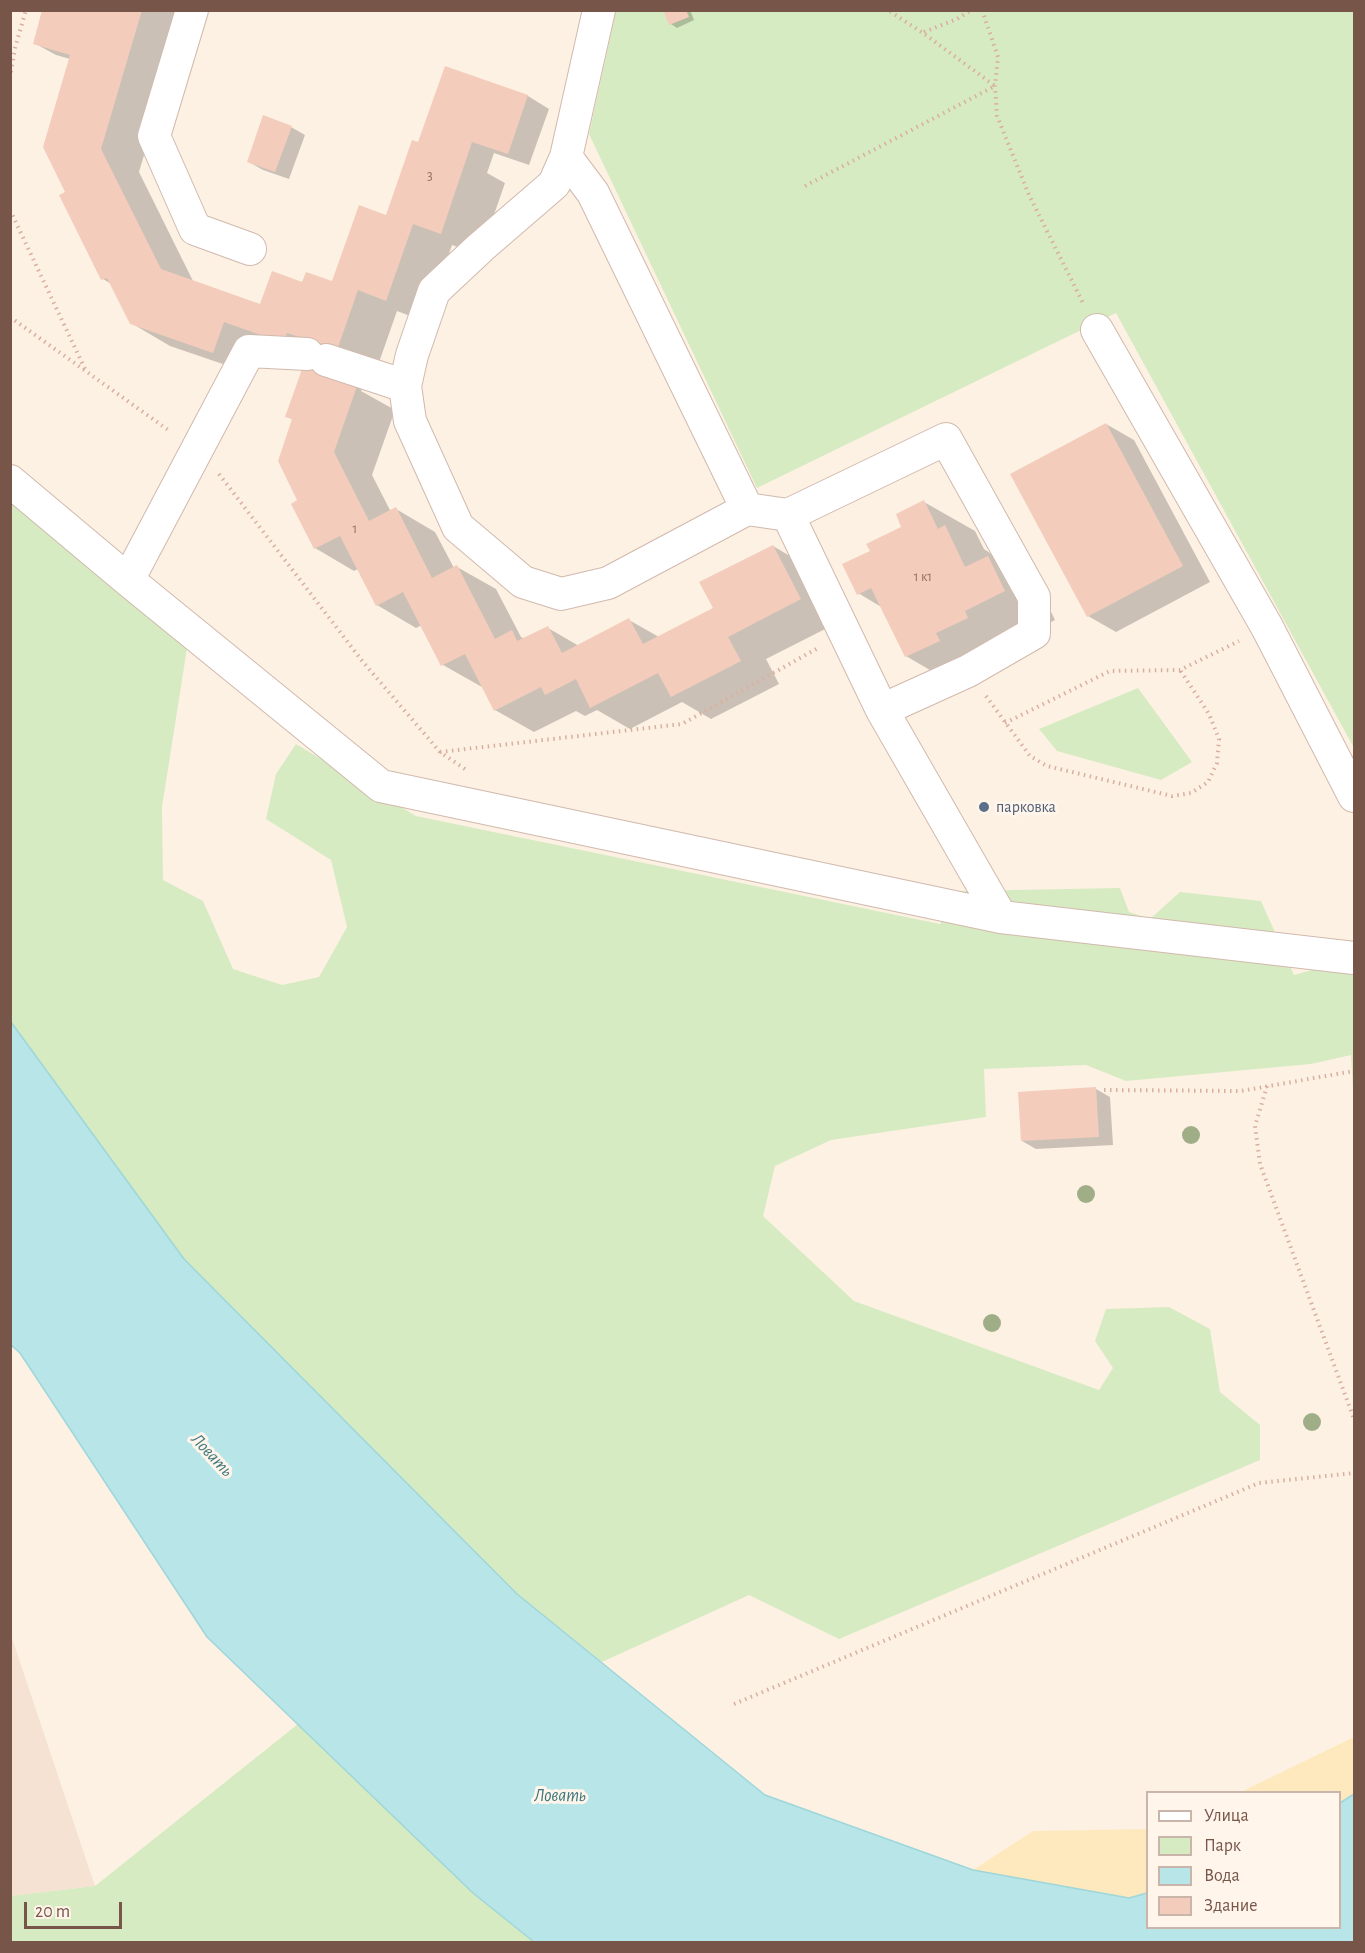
<!DOCTYPE html>
<html>
<head>
<meta charset="utf-8">
<style>
  body { margin:0 }
  #map { position:relative; width:1365px; height:1953px; overflow:hidden; background:#fdf1e4; font-family:"Alegreya Sans",sans-serif }
  canvas { display:block }
  .frame { position:absolute; inset:0; border:12px solid #775549; pointer-events:none }
  .legend { position:absolute; left:1146px; top:1791px; width:195px; height:138px; box-sizing:border-box; background:#fff5eb; border:2px solid #c9b5aa; margin:0; padding:8px 10px; list-style:none; font-size:18px; color:#775549 }
  .legend li { display:flex; align-items:center; gap:12px; height:30px }
  .legend b { width:30px; border:2px solid #c9b5aa }
  .scale { position:absolute; left:24px; top:1902px; width:98px; height:27px; box-sizing:border-box; border:3px solid #775549; border-top:0; padding-left:8px; font-size:18px; line-height:21px; white-space:nowrap; color:#775549; -webkit-text-stroke:4px #fff5eb; paint-order:stroke }
</style>
</head>
<body>
<div id="map">
<canvas width="1365" height="1953"></canvas>
<div class="frame"></div>
<ul class="legend">
<li><b style="height:8px;background:#fff"></b>Улица</li>
<li><b style="height:16px;background:#d7ebc2"></b>Парк</li>
<li><b style="height:16px;background:#b8e5e7"></b>Вода</li>
<li><b style="height:16px;background:#f3ccbb"></b>Здание</li>
</ul>
<div class="scale">20 m</div>
</div>
<script>
const ctx = document.querySelector('canvas').getContext('2d');
ctx.lineJoin = 'round';
function fill(path, color) { ctx.fillStyle = color; ctx.fill(path, 'evenodd'); }
const poly = rows => new Path2D(rows.map(r => 'M' + r).join(''));
function stroke(path, color, width, dash) { ctx.strokeStyle = color; ctx.lineWidth = width; ctx.lineCap = dash ? 'butt' : 'round'; ctx.setLineDash(dash || []); ctx.stroke(path); }
function label(font, color, halo, rows, align = 'center') {
  ctx.font = font + ' "Alegreya Sans",sans-serif'; ctx.lineWidth = 6; ctx.setLineDash([]); ctx.textBaseline = 'middle'; ctx.strokeStyle = halo; ctx.fillStyle = color; for (const [text, x, y, turn = 0] of rows) {
    ctx.save(); ctx.translate(x, y); ctx.rotate((+turn || 0) * Math.PI / 180); ctx.textAlign = isNaN(turn) ? turn : align; if (halo) ctx.strokeText(text, 0, 0); ctx.fillText(text, 0, 0); ctx.restore();
  }
}
fill(poly([
  [11,1635,95,1886,11,1896]
]), '#f5e2d2');
fill(poly([
  [616,11,1354,11,1354,748,1116,313,757,488,589,134],
  [10,502,187,648,162,807,163,880,203,901,233,969,282,985,319,977,347,927,331,860,266,819,276,774,296,744,416,816,940,924,961,891,1120,888,1129,912,1150,919,1180,892,1261,901,1294,975,1326,966,1354,971,1354,1108,1351,1055,1311,1064,1126,1081,1086,1065,984,1069,986,1117,831,1140,775,1166,763,1216,854,1301,1099,1390,1113,1368,1095,1341,1106,1309,1169,1307,1210,1329,1220,1392,1260,1425,1260,1460,839,1639,749,1595,602,1662,517,1594,184,1259,11,1022],
  [1138,688,1192,762,1161,780,1057,751,1039,729],
  [298,1724,473,1893,534,1942,11,1942,10,1896,95,1886]
]), '#d7ebc2');
fill(poly([
  [1354,1737,1354,1794,1340,1803,1340,1792,1241,1792],
  [1147,1829,1147,1893,1129,1898,973,1870,1033,1831]
]), '#fee9be');
const water = poly([
  [11,1022,184,1259,517,1594,765,1795,973,1870,1129,1898,1147,1893,1148,1928,1340,1928,1340,1803,1354,1794,1354,1942,534,1942,473,1893,207,1637,20,1353,11,1345,11,1022]
]);
fill(water, '#b8e5e7');
stroke(water, '#9ed6da', 1.5);
fill(poly([
  [44,10,187,10,139,172,194,283,261,306,303,284,333,283,387,217,425,147,446,68,528,96,549,109,529,165,494,153,487,173,505,183,480,255,452,245,426,322,397,311,376,371,369,368,361,391,395,410,372,475,391,512,396,509,435,532,454,568,457,567,496,589,521,637,525,639,548,628,579,646,629,620,659,637,715,609,773,546,812,569,839,622,766,659,779,684,711,719,682,702,630,729,597,710,585,716,576,711,534,732,495,710,483,687,482,687,443,665,422,625,416,628,377,605,358,569,354,571,315,548,299,501,293,420,287,416,307,359,263,343,252,374,170,346,131,323,113,285,103,279,67,192,70,59,56,55,34,43],
  [664,10,690,10,694,20,677,28,671,24],
  [291,127,305,135,289,179,263,170,249,162],
  [1106,424,1134,440,1210,582,1116,632,1088,616],
  [924,502,975,531,984,549,1039,587,1055,620,1015,640,957,686,906,656,883,608,858,593,872,551,903,528],
  [1096,1089,1110,1097,1113,1145,1036,1149,1022,1141]
]), '#0003');
fill(poly([
  [42,10,142,10,101,149,161,269,260,304,272,271,302,282,306,272,332,281,359,205,386,215,412,140,418,142,445,66,528,95,508,154,472,142,441,234,413,224,386,301,358,290,337,350,357,386,334,452,369,521,396,507,432,578,457,565,495,639,512,630,517,641,548,626,562,653,629,618,643,644,713,608,699,582,773,545,801,599,728,637,741,661,671,697,658,673,590,708,576,679,545,695,541,687,494,711,465,654,441,666,403,592,376,606,340,536,314,549,291,504,297,500,278,461,292,419,285,417,312,341,287,333,284,343,224,322,213,353,130,324,107,278,101,280,59,195,65,192,43,147,70,55,33,44],
  [663,10,686,10,689,17,669,25],
  [263,115,292,126,275,172,247,162],
  [1106,423,1183,566,1087,617,1010,474],
  [924,500,938,529,945,525,965,567,988,556,1005,591,965,611,968,618,936,633,940,641,905,657,871,588,857,595,842,564,870,551,866,544,901,527,896,514],
  [1096,1087,1099,1137,1021,1141,1018,1092]
]), '#f3ccbb');
const minor = poly([
  [192,10,154,136,195,229,250,249],
  [599,10,566,157,554,184,481,247,434,291,412,355,405,386,410,421,458,527,523,582,561,594,608,583,747,509],
  [566,157,593,193,747,509,788,515,882,710,1001,917],
  [1097,330,1267,627,1354,796],
  [326,360,405,386],
  [10,481,128,580,381,786,1001,917,1354,958],
  [788,515,946,439,1034,597,1034,633,968,671,882,710],
  [128,580,249,351,307,354]
]);
stroke(minor, '#d1b9ad', 34);
stroke(poly([
  [982,10,998,57,995,86,997,116,1029,195,1083,303],
  [924,32,957,19,971,10],
  [10,78,15,48,26,10],
  [805,186,995,86,923,33,888,10],
  [10,210,85,369],
  [10,317,171,432],
  [219,474,363,662,440,752,465,769],
  [986,696,1030,756,1047,766,1172,796,1191,793,1208,782,1217,763,1219,739,1209,714,1180,670],
  [1005,723,1110,671,1180,670,1239,641],
  [440,752,682,724,818,648],
  [1267,1086,1255,1126,1260,1164,1354,1419],
  [1104,1090,1241,1091,1354,1071],
  [734,1704,1259,1483,1354,1473]
]), '#d9af9e', 4, [1.5, 4.5]);
stroke(minor, '#fff', 32);
ctx.fillStyle = '#a0ae88';
for (const [x, y] of [
  [1191,1135],
  [1086,1194],
  [992,1323],
  [1312,1422]
]) { ctx.beginPath(); ctx.arc(x, y, 9, 0, 2 * Math.PI); ctx.fill(); }
for (const [x, y, r, color] of [
  [984,807,6,"#5c6f8a"]
]) { const dot = new Path2D(); dot.arc(x, y, r, 0, 2 * Math.PI); ctx.fillStyle = color; ctx.fill(dot); stroke(dot, '#fff5eb', 2); }
label('14px', '#967366', null, [
  ["3",430,176],
  ["1",355,529],
  ["1 к1",923,577]
]);
label('16px', '#4e5e75', '#fff5eb', [
  ["парковка",996,807]
], 'left');
label('italic 18px', '#3c787d', '#fff5eb', [
  ["Ловать",212,1455,47],
  ["Ловать",560,1796]
]);
</script>
</body>
</html>
